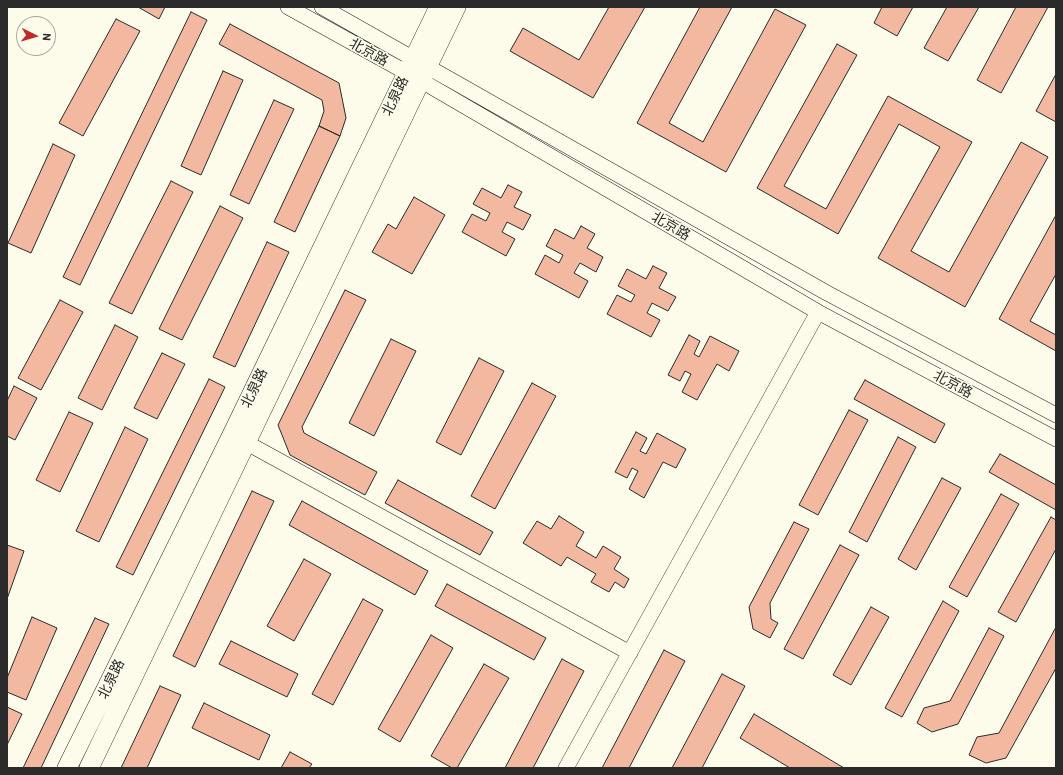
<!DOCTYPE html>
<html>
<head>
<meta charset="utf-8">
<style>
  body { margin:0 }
  #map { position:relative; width:1063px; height:775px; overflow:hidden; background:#fdfbea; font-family:Barlow,sans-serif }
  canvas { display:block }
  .frame { position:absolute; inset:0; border:8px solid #2b2b2b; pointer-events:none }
  .north { position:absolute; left:16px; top:16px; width:40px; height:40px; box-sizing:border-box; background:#fdfbea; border:1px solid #a9a89e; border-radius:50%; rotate:95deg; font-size:11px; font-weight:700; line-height:16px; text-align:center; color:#2b2b2b }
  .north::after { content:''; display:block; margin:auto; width:14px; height:18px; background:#c62828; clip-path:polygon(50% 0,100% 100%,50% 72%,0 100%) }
</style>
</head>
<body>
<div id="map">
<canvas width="1063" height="775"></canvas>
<div class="frame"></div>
<div class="north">N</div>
</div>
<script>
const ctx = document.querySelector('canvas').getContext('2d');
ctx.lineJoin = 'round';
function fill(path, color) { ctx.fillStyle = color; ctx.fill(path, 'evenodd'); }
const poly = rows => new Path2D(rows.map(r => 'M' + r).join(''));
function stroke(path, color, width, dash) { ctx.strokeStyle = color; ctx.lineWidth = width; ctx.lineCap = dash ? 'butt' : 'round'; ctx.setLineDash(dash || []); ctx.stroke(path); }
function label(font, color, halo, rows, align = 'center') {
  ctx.font = font + ' Barlow,"Noto Sans SC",sans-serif'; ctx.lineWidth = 3; ctx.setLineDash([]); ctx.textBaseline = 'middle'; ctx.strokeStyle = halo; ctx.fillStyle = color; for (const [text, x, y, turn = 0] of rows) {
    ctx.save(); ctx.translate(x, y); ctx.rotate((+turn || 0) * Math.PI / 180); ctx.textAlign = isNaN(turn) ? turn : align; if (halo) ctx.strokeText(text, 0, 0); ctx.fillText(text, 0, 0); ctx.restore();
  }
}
const building = poly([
  [138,7,165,7,159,19,138,7],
  [609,7,645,7,593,98,510,51,523,28,579,60,609,7],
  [700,7,732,7,669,123,703,142,775,9,806,25,726,172,637,123,700,7],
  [882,7,913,7,897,36,874,23,882,7],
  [947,7,979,7,948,61,924,48,947,7],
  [1016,7,1048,7,1001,93,977,80,1016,7],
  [191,12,207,20,80,285,63,277,191,12],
  [116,19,140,31,83,136,59,123,116,19],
  [230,24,339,83,346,118,340,136,319,126,324,111,322,100,219,44,230,24],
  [837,44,857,55,784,186,826,209,888,96,972,142,911,251,949,272,1021,142,1048,157,965,307,878,258,940,147,899,124,838,234,757,188,837,44],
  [223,71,243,80,201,175,181,166,223,71],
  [1056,74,1056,122,1036,111,1056,74],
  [274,100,294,109,249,204,230,195,274,100],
  [319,126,340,136,295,232,274,222,319,126],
  [53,144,75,155,31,253,8,243,53,144],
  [171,181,193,192,132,314,109,303,171,181],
  [508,185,522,192,514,207,531,215,523,230,507,222,502,232,515,239,506,256,462,232,472,214,486,221,490,213,473,204,482,188,501,198,508,185],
  [414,197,445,215,412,274,372,252,388,224,396,229,414,197],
  [220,206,243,218,182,340,159,329,220,206],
  [1056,215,1056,274,1030,321,1056,335,1056,351,999,319,1056,215],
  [581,226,595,234,587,248,603,257,596,272,580,263,574,273,588,281,579,298,535,274,545,255,559,263,563,255,546,246,555,229,574,239,581,226],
  [267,242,289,252,235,367,213,357,267,242],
  [653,266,667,273,659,288,676,297,668,311,652,303,647,313,660,320,651,337,607,314,617,295,631,302,635,295,618,286,627,269,646,279,653,266],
  [345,290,366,300,302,427,304,433,377,472,365,495,290,455,278,425,345,290],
  [60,300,83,312,41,390,18,378,60,300],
  [115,325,138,337,102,410,78,398,115,325],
  [689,335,700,341,694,354,699,357,710,336,739,351,729,371,717,364,697,400,682,392,691,374,685,371,680,381,668,375,689,335],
  [391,339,416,351,374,436,349,423,391,339],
  [162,353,185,364,157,419,134,408,162,353],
  [479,358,504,371,461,455,436,442,479,358],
  [209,379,225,387,133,575,116,567,209,379],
  [865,380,945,424,935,443,854,399,865,380],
  [532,383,556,396,495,509,471,496,532,383],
  [14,386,37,398,15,440,7,436,7,401,14,386],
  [849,410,868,420,818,515,799,505,849,410],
  [69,412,93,423,60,492,36,480,69,412],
  [125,427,148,439,99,542,76,531,125,427],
  [636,432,647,438,640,451,646,454,657,433,686,449,676,468,663,462,644,498,629,489,638,471,632,468,627,478,615,472,636,432],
  [898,437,916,447,867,542,849,532,898,437],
  [1000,454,1056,485,1056,510,989,472,1000,454],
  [942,478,961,488,916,570,898,559,942,478],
  [398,480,493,532,480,555,385,503,398,480],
  [252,491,274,501,195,667,173,656,252,491],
  [1001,494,1019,504,967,597,949,587,1001,494],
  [302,501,428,571,415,595,289,525,302,501],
  [559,516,584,532,576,546,596,558,603,546,621,557,614,569,629,579,624,588,615,582,609,592,591,582,596,574,567,557,561,566,523,543,537,521,551,529,559,516],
  [1051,517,1056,520,1056,549,1016,622,998,612,1051,517],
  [794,522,809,529,770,603,771,619,778,623,770,638,753,629,749,607,794,522],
  [7,545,24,551,7,599,7,545],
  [840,545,859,555,803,659,784,649,840,545],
  [304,559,331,574,294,641,267,626,304,559],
  [447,584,546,638,534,660,435,606,447,584],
  [363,599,383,610,333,705,312,694,363,599],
  [943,601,959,611,902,717,885,708,943,601],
  [871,607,889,617,851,685,833,675,871,607],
  [32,617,57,628,26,700,7,692,7,678,32,617],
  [95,618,109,624,41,768,23,768,95,618],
  [1056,627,1056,668,1006,758,986,763,969,755,977,737,999,733,1056,627],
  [989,628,1004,636,958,724,932,732,917,723,924,708,950,701,989,628],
  [431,635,453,648,400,742,378,729,431,635],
  [231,641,298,674,287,697,219,664,231,641],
  [664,650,685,661,629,768,602,768,664,650],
  [562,659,584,671,533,768,505,768,562,659],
  [484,664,509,678,457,768,452,768,431,756,484,664],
  [722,674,745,686,702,768,672,768,722,674],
  [160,686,181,695,147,768,121,768,160,686],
  [204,703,270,735,259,760,192,728,204,703],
  [7,707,22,714,7,745,7,707],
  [754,714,844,768,790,768,740,738,754,714],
  [290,752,312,764,309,768,281,768,290,752]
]);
fill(building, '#f2b8a0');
stroke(building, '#2b2b2b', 1);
const minor = poly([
  [288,7,420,80,818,312,1056,439],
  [322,7,827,293,1056,415],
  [236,437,630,653],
  [566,768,818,312]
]);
const major = poly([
  [67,768,232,435,439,7],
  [89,768,456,7]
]);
stroke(minor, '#2b2b2b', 16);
stroke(major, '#2b2b2b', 20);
stroke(minor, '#fdfbea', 15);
stroke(major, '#fdfbea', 19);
label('14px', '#2b2b2b', '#fdfbea', [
  ["北京路",369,52,29],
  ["北泉路",395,96,-64],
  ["北京路",671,226,30],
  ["北京路",953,384,28],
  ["北泉路",254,388,-64],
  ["北泉路",111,679,-64]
]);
</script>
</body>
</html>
